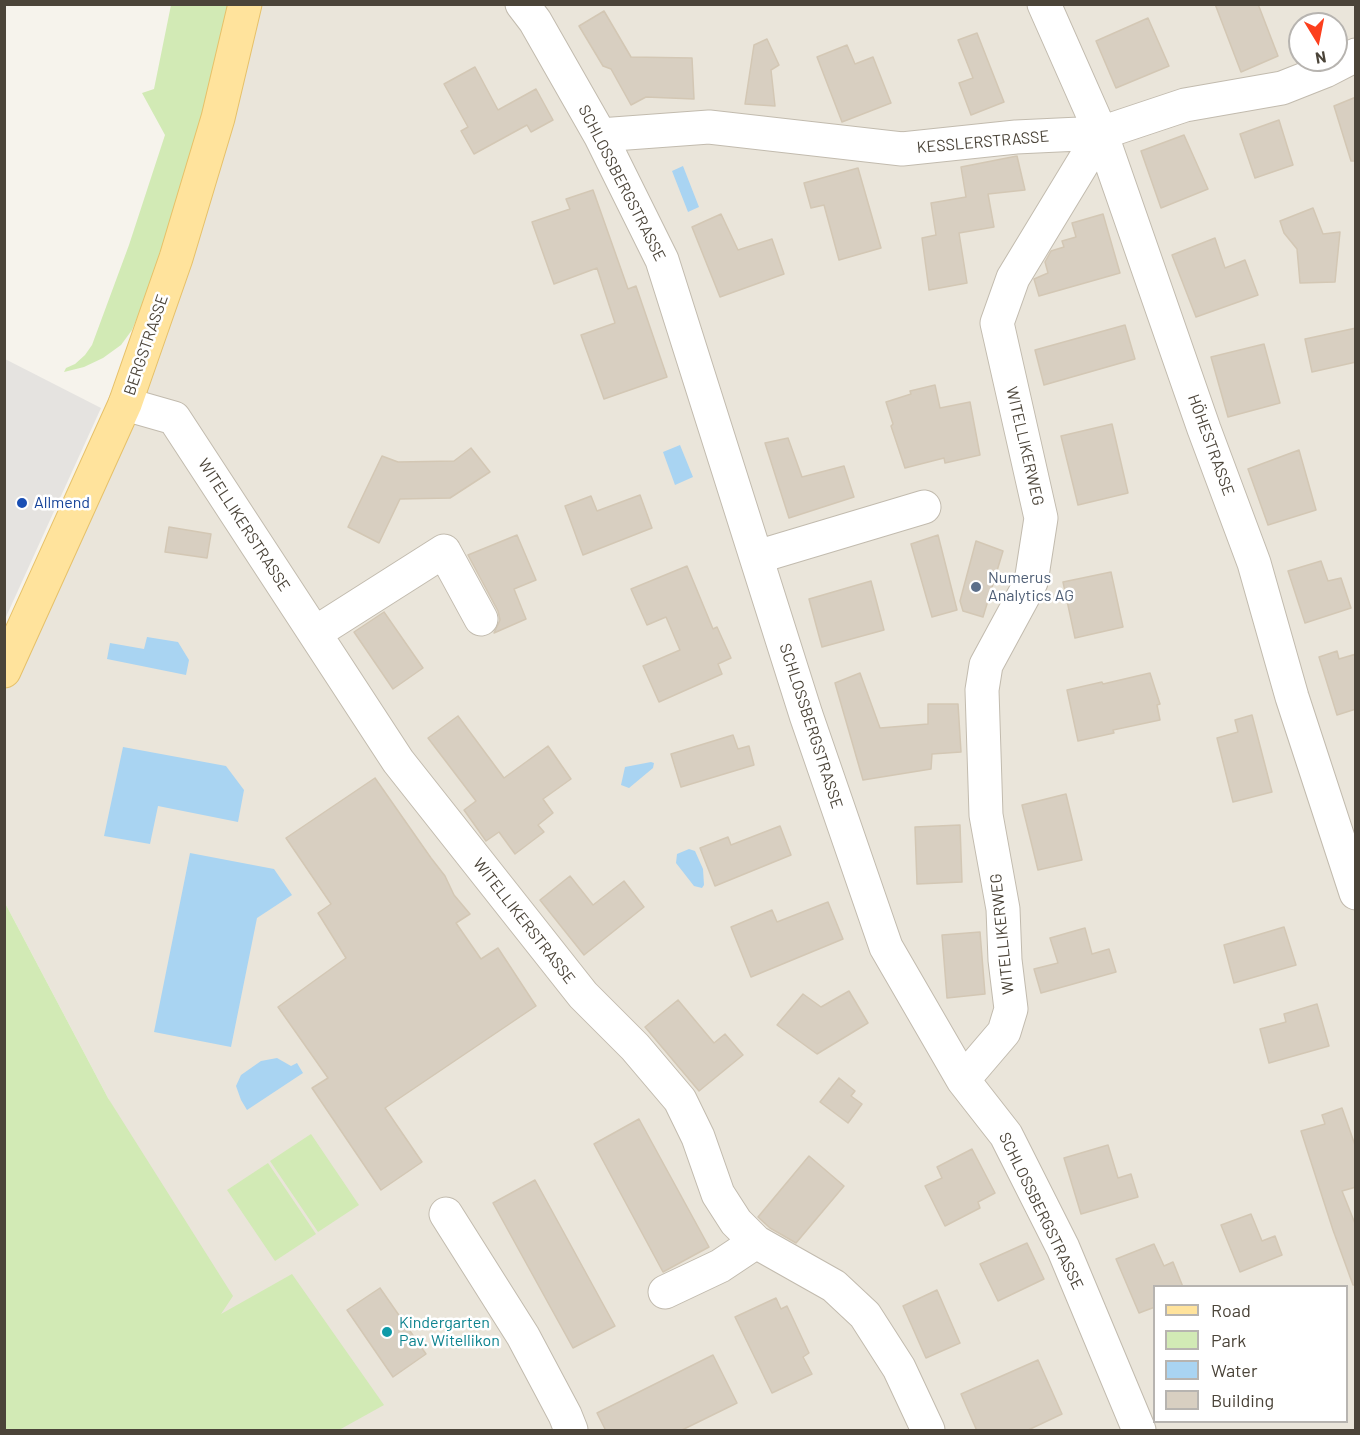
<!DOCTYPE html>
<html>
<head>
<meta charset="utf-8">
<style>
  body { margin:0 }
  #map { position:relative; width:1360px; height:1435px; overflow:hidden; background:#f6f3ec; font-family:Barlow,sans-serif }
  canvas { display:block }
  .frame { position:absolute; inset:0; border:6px solid #4b4439; pointer-events:none }
  .legend { position:absolute; left:1153px; top:1285px; width:195px; height:138px; box-sizing:border-box; background:#fff; border:2px solid #b7b4b0; margin:0; padding:8px 10px; list-style:none; font-size:18px; color:#4b4439 }
  .legend li { display:flex; align-items:center; gap:12px; height:30px }
  .legend b { width:30px; border:2px solid #b7b4b0 }
  .north { position:absolute; left:1288px; top:12px; width:60px; height:60px; box-sizing:border-box; background:#fff; border:2px solid #b7b4b0; border-radius:50%; rotate:170deg; font-size:16px; font-weight:700; line-height:24px; text-align:center; color:#4b4439 }
  .north::after { content:''; display:block; margin:auto; width:21px; height:27px; background:#fc3f1d; clip-path:polygon(50% 0,100% 100%,50% 72%,0 100%) }
</style>
</head>
<body>
<div id="map">
<canvas width="1360" height="1435"></canvas>
<div class="frame"></div>
<ul class="legend">
<li><b style="height:8px;background:#ffe39c"></b>Road</li>
<li><b style="height:16px;background:#d2eab5"></b>Park</li>
<li><b style="height:16px;background:#a9d4f2"></b>Water</li>
<li><b style="height:16px;background:#d8cfc1"></b>Building</li>
</ul>
<div class="north">N</div>
</div>
<script>
const ctx = document.querySelector('canvas').getContext('2d');
ctx.lineJoin = 'round';
function fill(path, color) { ctx.fillStyle = color; ctx.fill(path, 'evenodd'); }
const poly = rows => new Path2D(rows.map(r => 'M' + r).join(''));
function stroke(path, color, width, dash) { ctx.strokeStyle = color; ctx.lineWidth = width; ctx.lineCap = dash ? 'butt' : 'round'; ctx.setLineDash(dash || []); ctx.stroke(path); }
function label(font, color, halo, rows, align = 'center') {
  ctx.font = font + ' Barlow,sans-serif'; ctx.lineWidth = 5; ctx.setLineDash([]); ctx.textBaseline = 'middle'; ctx.strokeStyle = halo; ctx.fillStyle = color; for (const [text, x, y, turn = 0] of rows) {
    ctx.save(); ctx.translate(x, y); ctx.rotate((+turn || 0) * Math.PI / 180); ctx.textAlign = isNaN(turn) ? turn : align; if (halo) ctx.strokeText(text, 0, 0); ctx.fillText(text, 0, 0); ctx.restore();
  }
}
fill(poly([
  [245,5,1355,5,1355,1430,289,1430,220,1315,108,1098,5,903,5,671,125,404],
  [1300,24,1336,24,1336,60,1300,60],
  [1154,1286,1346,1286,1346,1422,1154,1422]
]), '#eae5da');
fill(poly([
  [171,5,232,5,197,138,159,264,132,330,121,345,103,358,84,367,64,372,66,368,75,364,85,355,92,345,129,245,165,135,142,93,154,89],
  [5,903,108,1098,233,1296,221,1314,292,1274,384,1405,339,1430,5,1430],
  [311,1134,359,1205,318,1232,270,1161],
  [268,1163,316,1234,275,1261,227,1190]
]), '#d2eab5');
fill(poly([
  [5,359,101,408,5,619]
]), '#e5e3e0');
fill(poly([
  [683,166,699,207,688,212,672,171],
  [680,445,693,477,675,485,663,452],
  [147,637,178,642,189,660,186,675,107,659,110,643,144,649],
  [123,747,226,766,244,790,238,822,158,806,150,844,104,836],
  [651,762,654,763,653,768,629,788,621,785,625,767],
  [689,849,695,851,703,869,704,885,702,888,694,886,676,863,677,854],
  [190,853,274,869,292,895,257,918,231,1047,154,1032],
  [277,1058,291,1066,297,1063,303,1073,247,1110,241,1100,236,1086,241,1075,261,1061]
]), '#a9d4f2');
const building = poly([
  [1215,4,1258,4,1278,56,1241,72,1215,4],
  [604,11,631,57,692,58,694,99,646,97,631,105,611,69,603,66,579,26,604,11],
  [1148,18,1169,66,1116,88,1096,41,1148,18],
  [977,33,1004,102,971,115,959,83,973,78,958,40,977,33],
  [767,39,779,65,771,70,775,106,745,104,754,45,767,39],
  [847,45,855,64,873,57,891,103,842,122,817,57,847,45],
  [475,67,498,110,536,89,553,120,531,132,527,125,474,154,461,131,468,127,444,84,475,67],
  [1356,97,1356,161,1351,161,1334,106,1356,97],
  [1279,120,1293,165,1255,178,1240,134,1279,120],
  [1184,135,1208,189,1161,208,1141,151,1184,135],
  [1017,156,1025,190,988,194,994,227,959,233,967,283,929,290,922,238,936,235,931,203,966,197,961,167,1017,156],
  [858,168,881,248,839,260,824,205,811,208,804,183,858,168],
  [593,190,628,289,636,286,667,377,604,399,581,335,615,323,597,268,554,284,532,222,570,209,566,199,593,190],
  [1313,208,1323,234,1340,232,1335,282,1300,283,1297,249,1284,233,1280,221,1313,208],
  [721,214,738,250,772,239,784,274,720,297,692,227,721,214],
  [1103,214,1120,273,1039,296,1034,279,1048,273,1045,262,1051,251,1064,247,1062,241,1076,237,1072,223,1103,214],
  [1215,238,1225,268,1245,260,1258,295,1196,317,1172,255,1215,238],
  [1125,325,1135,359,1044,385,1035,350,1125,325],
  [1356,328,1356,362,1312,372,1305,339,1356,328],
  [1264,344,1280,403,1228,417,1211,357,1264,344],
  [935,385,940,408,970,402,980,455,945,463,944,458,905,468,891,426,893,424,886,402,911,394,910,391,935,385],
  [1112,424,1128,493,1078,505,1061,436,1112,424],
  [788,438,802,477,844,466,854,497,789,518,765,443,788,438],
  [471,448,490,472,450,498,400,499,379,543,348,527,382,456,398,462,454,461,471,448],
  [1299,450,1316,510,1268,525,1248,469,1299,450],
  [640,495,652,528,583,555,565,506,591,496,597,511,640,495],
  [169,527,211,534,207,558,165,552,169,527],
  [517,535,536,580,514,589,526,619,494,633,500,620,498,611,468,555,517,535],
  [938,535,957,610,932,617,911,544,938,535],
  [976,541,1003,551,983,617,963,611,960,601,976,541],
  [1321,561,1328,581,1341,578,1351,608,1305,623,1288,571,1321,561],
  [687,566,713,629,717,627,731,658,718,664,722,674,659,702,643,666,680,650,666,617,647,625,631,589,687,566],
  [1111,572,1123,627,1075,638,1063,582,1111,572],
  [871,581,884,630,822,647,809,599,871,581],
  [384,612,423,668,393,689,354,632,384,612],
  [1337,651,1339,659,1356,654,1356,709,1337,715,1319,657,1337,651],
  [860,673,880,728,928,724,928,704,958,704,961,752,932,754,931,769,863,780,835,683,860,673],
  [1150,673,1160,704,1157,705,1160,720,1113,730,1114,733,1078,741,1067,690,1102,682,1103,684,1150,673],
  [1252,715,1272,792,1233,802,1217,738,1238,732,1235,720,1252,715],
  [458,716,504,778,548,746,571,779,543,799,553,813,538,825,544,832,515,854,499,832,486,841,464,810,476,801,428,738,458,716],
  [733,735,738,749,749,746,754,765,681,787,671,754,733,735],
  [375,778,431,858,445,876,454,895,470,914,456,923,481,959,498,948,536,1006,385,1108,422,1162,381,1190,312,1088,328,1078,278,1007,346,958,318,913,331,904,286,838,375,778],
  [1066,794,1082,860,1038,870,1022,805,1066,794],
  [960,825,962,882,917,884,915,827,960,825],
  [780,826,791,855,715,886,700,848,728,837,731,845,780,826],
  [570,876,593,905,624,881,644,907,584,955,540,900,570,876],
  [828,902,843,939,751,977,731,927,772,910,777,922,828,902],
  [1284,927,1296,965,1234,983,1224,945,1284,927],
  [1085,928,1092,954,1109,949,1116,972,1041,993,1034,969,1058,963,1050,938,1085,928],
  [980,932,985,994,947,998,942,935,980,932],
  [849,991,868,1023,817,1054,777,1025,803,994,821,1007,849,991],
  [678,1000,714,1043,725,1034,743,1055,699,1091,645,1027,678,1000],
  [1317,1004,1329,1046,1269,1063,1260,1029,1286,1022,1284,1014,1317,1004],
  [839,1078,855,1091,851,1096,862,1104,848,1123,820,1102,839,1078],
  [1342,1108,1356,1148,1356,1187,1342,1191,1356,1226,1356,1285,1353,1285,1333,1230,1301,1131,1325,1124,1322,1115,1342,1108],
  [639,1119,709,1247,663,1272,594,1144,639,1119],
  [1108,1145,1118,1178,1131,1174,1138,1197,1081,1214,1064,1158,1108,1145],
  [972,1149,995,1193,978,1202,980,1208,945,1226,925,1186,942,1178,937,1167,972,1149],
  [809,1156,844,1186,796,1243,770,1228,758,1217,809,1156],
  [535,1180,615,1326,573,1348,493,1203,535,1180],
  [1251,1214,1262,1241,1275,1236,1282,1255,1240,1272,1221,1225,1251,1214],
  [1027,1243,1044,1279,998,1301,980,1264,1027,1243],
  [1154,1244,1164,1266,1173,1262,1183,1287,1155,1287,1155,1307,1139,1313,1116,1259,1154,1244],
  [380,1288,426,1354,393,1377,347,1310,380,1288],
  [937,1290,960,1343,926,1358,903,1306,937,1290],
  [776,1298,781,1309,787,1306,809,1353,803,1357,812,1374,772,1393,735,1317,776,1298],
  [713,1355,737,1403,680,1431,606,1431,597,1413,713,1355],
  [1038,1360,1062,1414,1026,1431,977,1431,961,1394,1038,1360]
]);
fill(building, '#d8cfc1');
stroke(building, '#d3c7b4', 1.5);
const minor = poly([
  [522,4,535,21,600,135,662,260,806,715,886,947,963,1080,1006,1135,1063,1248,1139,1430],
  [1044,4,1101,133,1204,429,1254,563,1292,697,1356,893],
  [600,135,709,127,902,149,1016,137,1101,133,1185,105,1282,88,1325,71,1356,55],
  [125,404,174,418,398,761,583,995,635,1047,680,1100,698,1137,718,1194,736,1222,756,1242,834,1286,865,1315,899,1368,928,1430],
  [757,557,924,507],
  [315,633,444,551,481,619],
  [963,1080,1004,1032,1011,1009,1005,960,1003,909,986,815,982,690,986,665,1031,582,1041,518,997,323,1013,278,1101,133],
  [446,1214,523,1336,565,1415,571,1430],
  [665,1292,720,1266,756,1242]
]);
const major = poly([
  [4,671,125,404,176,258,218,118,245,4]
]);
stroke(minor, '#c2bbae', 35);
stroke(major, '#e6c16a', 35);
stroke(minor, '#fff', 33);
stroke(major, '#ffe39c', 33);
for (const [x, y, r, color] of [
  [22,503,6,"#1a4fb4"],
  [976,587,6,"#5c6f8a"],
  [387,1332,6,"#0f9aa8"]
]) { const dot = new Path2D(); dot.arc(x, y, r, 0, 2 * Math.PI); ctx.fillStyle = color; ctx.fill(dot); stroke(dot, '#fff', 2); }
label('16px', '#4b4439', '#fff', [
  ["KESSLERSTRASSE",983,142,-5],
  ["SCHLOSSBERGSTRASSE",622,183,63],
  ["BERGSTRASSE",146,345,-71],
  ["HÖHESTRASSE",1211,445,70],
  ["WITELLIKERWEG",1025,446,77],
  ["WITELLIKERSTRASSE",244,525,57],
  ["SCHLOSSBERGSTRASSE",811,726,72],
  ["WITELLIKERSTRASSE",524,921,52],
  ["WITELLIKERWEG",1002,934,-96],
  ["SCHLOSSBERGSTRASSE",1041,1211,64]
]);
label('16px', '#164399', '#fff', [
  ["Allmend",34,503]
], 'left');
label('16px', '#4e5e75', '#fff', [
  ["Numerus",988,578],
  ["Analytics AG",988,596]
], 'left');
label('16px', '#0d838f', '#fff', [
  ["Kindergarten",399,1323],
  ["Pav. Witellikon",399,1341]
], 'left');
</script>
</body>
</html>
